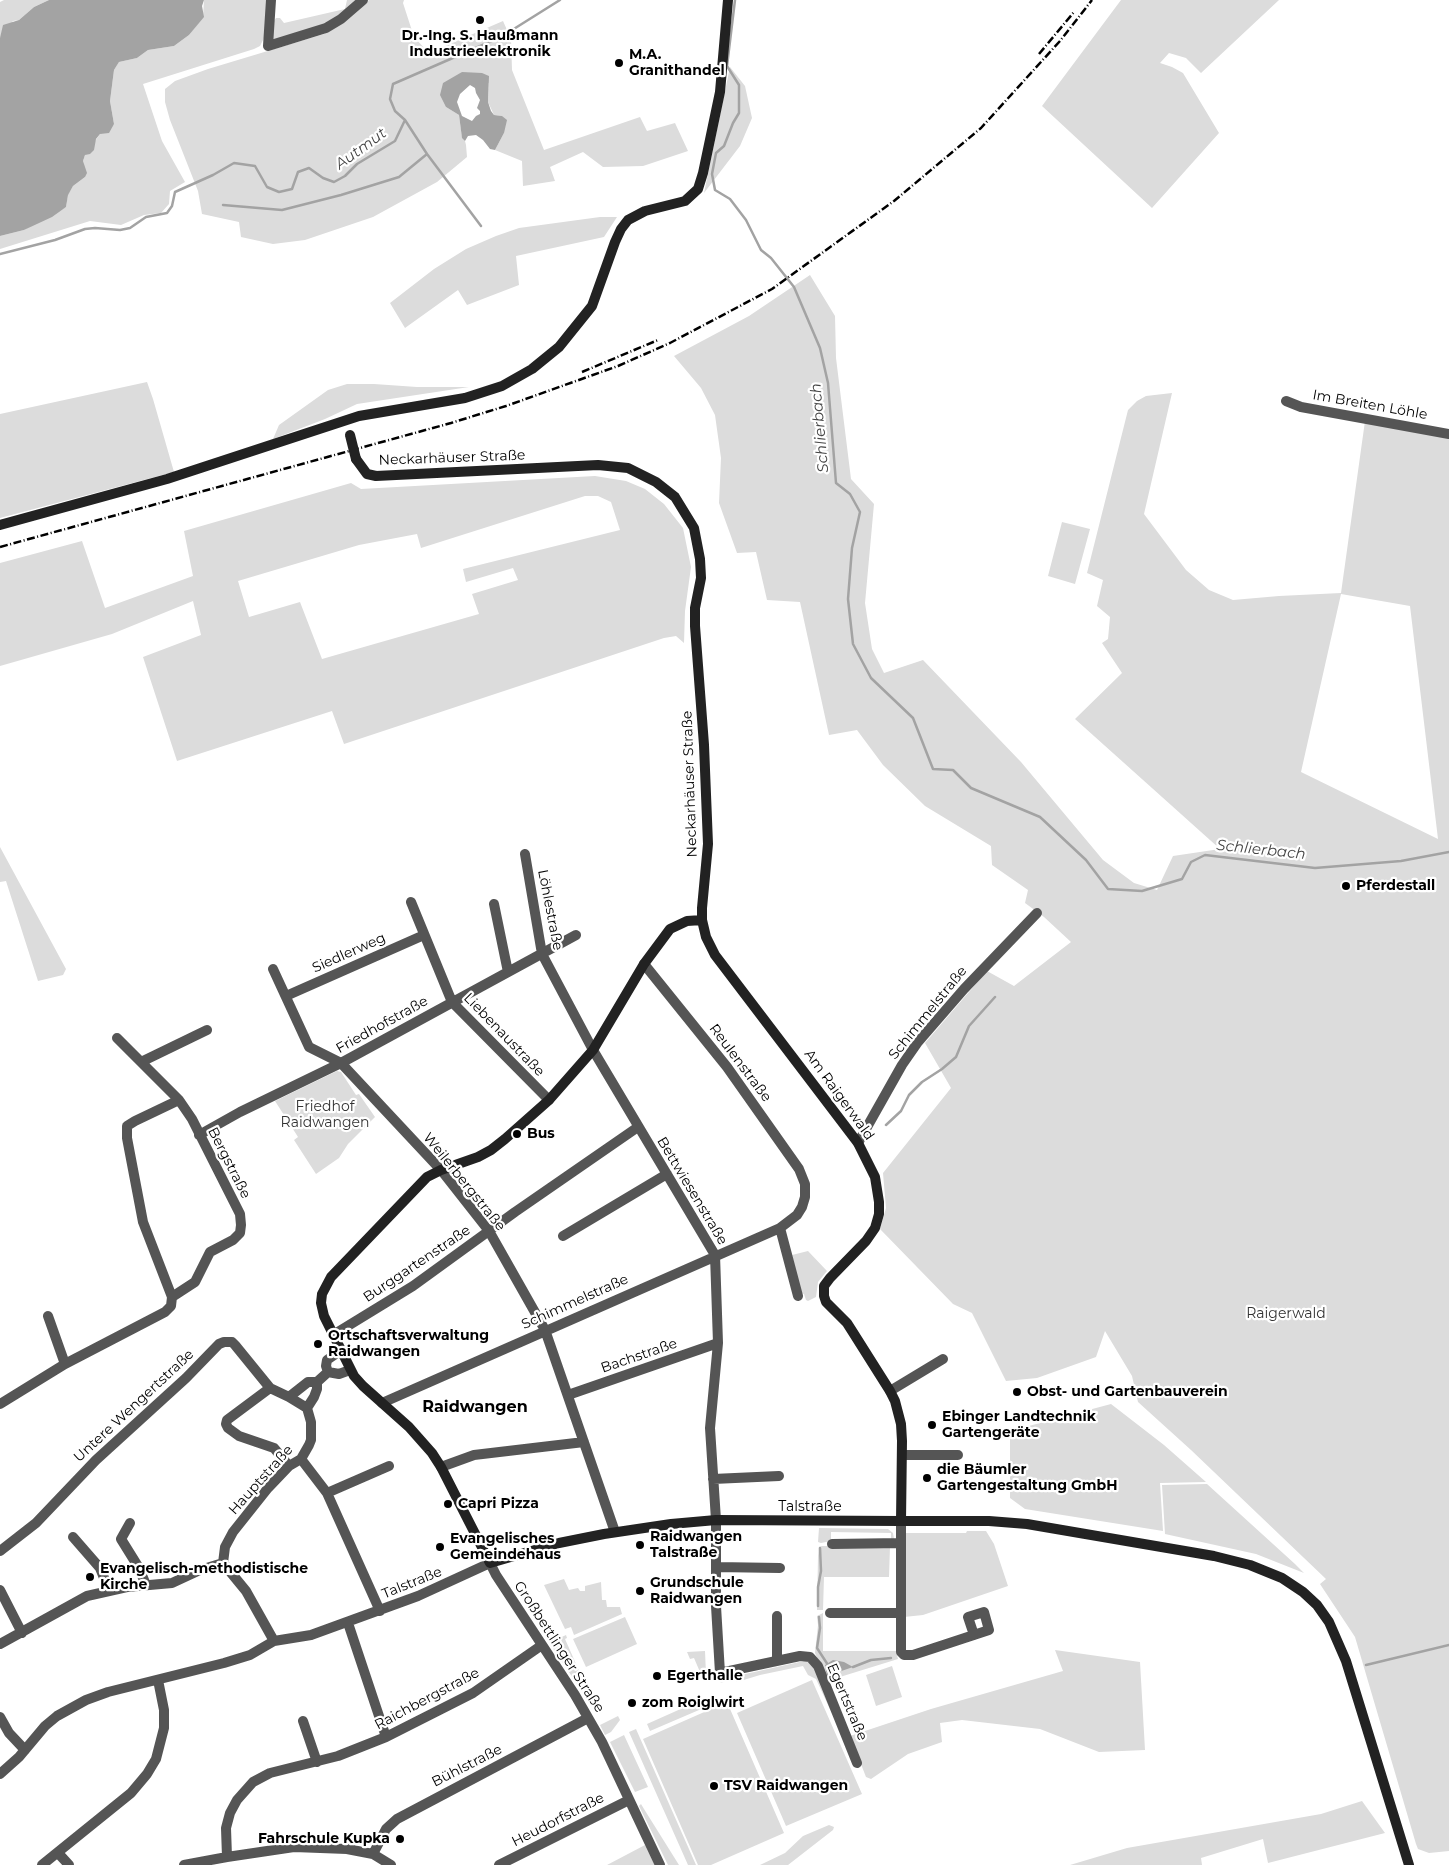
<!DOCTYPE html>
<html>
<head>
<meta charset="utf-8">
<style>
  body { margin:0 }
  canvas { display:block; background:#fff }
</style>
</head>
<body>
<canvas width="1449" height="1865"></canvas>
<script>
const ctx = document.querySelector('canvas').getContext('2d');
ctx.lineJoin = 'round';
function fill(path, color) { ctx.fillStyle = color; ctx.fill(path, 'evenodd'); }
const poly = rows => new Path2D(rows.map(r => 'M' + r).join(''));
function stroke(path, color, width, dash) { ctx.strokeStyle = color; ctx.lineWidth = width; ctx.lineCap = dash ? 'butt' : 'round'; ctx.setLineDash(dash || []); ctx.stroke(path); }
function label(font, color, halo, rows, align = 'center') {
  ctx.font = font + ' Montserrat,sans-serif'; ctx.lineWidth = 4.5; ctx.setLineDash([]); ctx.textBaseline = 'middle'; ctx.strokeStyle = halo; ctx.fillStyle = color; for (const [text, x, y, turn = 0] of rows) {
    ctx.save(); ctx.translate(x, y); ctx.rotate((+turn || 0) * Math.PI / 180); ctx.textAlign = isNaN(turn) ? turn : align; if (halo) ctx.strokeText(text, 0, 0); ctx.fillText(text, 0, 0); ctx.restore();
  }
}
fill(poly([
  [4,0,49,0,34,7,19,20,13,21,0,38,0,2],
  [204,0,268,0,264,38,260,46,254,49,143,84,162,141,185,182,170,191,169,204,161,213,144,215,121,225,90,221,0,249,0,236,24,230,66,207,68,194,73,186,85,177,83,161,85,155,100,134,114,124,110,101,114,70,119,62,137,58,148,50,174,46,189,35,203,17],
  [347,0,359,0,335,21,276,42,272,38,272,24,276,18,280,18,284,23,345,9],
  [369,0,404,0,403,3,414,37,429,53,503,21,511,39,512,70,544,150,640,117,647,131,675,123,688,151,643,166,603,167,583,152,550,167,555,181,523,186,522,161,495,150,504,133,502,116,494,115,488,102,489,83,462,72,446,107,459,115,462,137,465,141,466,145,467,157,437,182,373,217,305,240,273,244,241,237,239,222,202,214,198,191,170,120,165,102,165,89,175,81,208,69,324,34,346,20],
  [1121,0,1279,0,1201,73,1186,58,1169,53,1160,63,1172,67,1183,73,1219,133,1152,208,1042,106],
  [730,67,745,86,752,118,740,146,704,193],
  [600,217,617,217,604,237,516,256,519,285,467,305,458,290,405,328,390,303,434,269,466,249,496,236,519,228],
  [810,275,835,316,836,358,851,479,874,504,865,603,872,649,884,673,923,660,1021,762,1103,860,1134,883,1157,890,1173,856,1220,849,1075,719,1122,673,1102,643,1108,639,1110,617,1097,606,1103,580,1087,573,1128,410,1137,401,1146,396,1172,393,1144,514,1186,570,1209,590,1233,600,1279,596,1341,593,1365,421,1449,438,1449,1851,1429,1853,1418,1849,1416,1844,1355,1637,1320,1584,1326,1579,1191,1450,1138,1402,1132,1376,1105,1331,1096,1357,1037,1378,1006,1381,972,1313,953,1304,880,1229,886,1208,883,1173,951,1088,925,1043,987,971,1014,986,1071,942,1044,917,1025,903,1028,890,992,865,991,846,925,806,883,765,857,730,829,735,800,602,767,600,756,552,737,553,719,503,721,458,715,415,701,388,674,356,749,316],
  [1341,594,1410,606,1438,839,1301,772],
  [147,382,153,399,174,472,0,518,0,414],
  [347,384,374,384,417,387,469,387,357,404,325,419,273,439,279,425,328,390],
  [595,476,626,481,645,489,664,504,683,528,691,567,685,611,684,643,676,636,664,638,344,744,332,711,177,761,143,657,201,635,193,601,112,634,0,666,0,563,82,541,105,608,193,576,184,531,351,483,361,489],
  [585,496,598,496,611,502,620,530,463,569,466,582,513,568,518,580,472,594,479,614,322,659,300,602,249,617,238,581,359,545,417,534,421,548],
  [1062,522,1090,529,1075,584,1048,576],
  [0,847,66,969,63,975,38,981,6,881,0,882],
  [337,1071,341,1072,356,1095,359,1094,375,1117,348,1144,339,1158,316,1174,294,1140,298,1137,275,1101],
  [808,1251,827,1271,818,1282,816,1297,808,1301,806,1300,804,1294,801,1293,792,1255],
  [1111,1404,1164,1445,1206,1482,1160,1483,1163,1531,1025,1509,1010,1498,1010,1431],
  [1207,1484,1295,1564,1304,1573,1256,1554,1165,1534,1162,1485],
  [819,1528,888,1529,893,1533,894,1539,891,1540,891,1533,831,1532,831,1541,821,1543,818,1542],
  [967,1531,986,1531,994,1544,1008,1586,923,1615,904,1617,906,1533,966,1533],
  [822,1546,890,1547,889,1577,824,1577,823,1610,817,1610,818,1556,819,1547],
  [564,1579,569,1590,578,1588,580,1591,585,1591,585,1586,601,1582,602,1600,606,1600,607,1607,620,1607,622,1614,574,1635,571,1627,565,1629,544,1585],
  [823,1613,823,1651,896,1651,898,1659,827,1681,815,1653,818,1625,817,1616],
  [625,1617,637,1644,586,1667,573,1639],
  [566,1635,567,1638,565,1639,584,1682,581,1686,579,1687,550,1644,551,1642],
  [1055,1650,1140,1662,1145,1750,1099,1752,1040,1729,962,1720,940,1723,942,1742,908,1754,871,1779,866,1777,850,1736,931,1709,1063,1671],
  [705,1651,706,1674,714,1674,714,1676,703,1679,694,1658,690,1659,687,1652],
  [804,1661,809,1661,815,1667,834,1718,816,1679,808,1675,803,1666,760,1675,737,1682,734,1679,720,1683,727,1678],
  [892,1666,902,1697,876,1706,866,1675],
  [812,1680,862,1794,786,1826,737,1713],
  [703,1699,706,1707,650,1731,647,1724],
  [727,1702,784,1833,711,1865,698,1865,643,1739],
  [618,1716,620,1720,611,1732,605,1735,600,1725],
  [636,1729,696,1865,688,1865,629,1732],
  [624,1735,648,1787,635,1792,610,1742],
  [1362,1801,1385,1833,1268,1863,1263,1839,1201,1858,1202,1865,1070,1865,1127,1848,1321,1814],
  [641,1804,644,1809,679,1865,668,1865,639,1806],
  [829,1825,834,1827,833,1830,788,1865,760,1865,785,1853,803,1836],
  [645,1845,655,1865,607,1865]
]), '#dcdcdc');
fill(poly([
  [49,0,204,0,202,6,204,17,189,35,174,46,148,50,137,58,119,62,114,70,110,101,114,124,109,133,100,134,96,139,94,150,90,154,85,155,83,161,87,173,85,177,73,186,68,195,66,207,52,217,24,230,0,236,0,38,3,25,19,20,34,7],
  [462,72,482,73,489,76,488,102,491,111,494,115,502,116,507,120,504,133,495,150,490,149,483,140,476,135,468,136,465,141,462,138,459,115,446,107,440,95,443,83],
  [470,85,475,88,476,93,480,100,477,108,480,111,480,114,476,116,472,121,462,116,457,102,460,94],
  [833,1660,844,1662,853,1667,827,1676,825,1665]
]), '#a3a3a3');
stroke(poly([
  [735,0,727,66,739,85,739,113,733,123,724,146,716,153,712,174,715,190,730,199,746,220,761,250,771,258,794,287,820,348,828,383,836,483,850,494,860,512,852,548,848,599,853,644,871,678,913,718,933,769,953,770,971,788,1040,817,1086,860,1108,889,1142,891,1182,879,1191,862,1205,855,1315,868,1401,861,1449,852],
  [405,120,427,154,481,226],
  [223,205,282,210,341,195,399,177,427,154],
  [0,254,55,240,85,229,95,228,120,230,130,228,146,217,167,213,172,206,175,192,213,175,234,163,255,166,267,187,279,192,292,189,298,172,309,168,323,178,334,182,345,176,357,164,395,141,405,120,395,111,390,99,393,84,501,37,560,0],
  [886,1125,901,1111,909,1095,922,1082,942,1069,956,1057,969,1026,995,997],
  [818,1606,818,1587,821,1571,820,1548],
  [819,1617,820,1628,817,1648,828,1665],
  [1366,1665,1449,1645],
  [853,1667,871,1660,891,1658]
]), '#a3a3a3', 2.5);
stroke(poly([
  [271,0,268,46,326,28,341,19,363,0],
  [1286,401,1301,407,1449,434],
  [525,854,542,954,593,1050,715,1255,718,1343,710,1428,716,1520,716,1606,720,1673,800,1656,810,1657,818,1666,857,1763],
  [411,902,452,1002,549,1100],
  [494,904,508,972],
  [273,969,309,1047,341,1063,441,1170,489,1231,545,1330,615,1532],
  [286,996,424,935],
  [117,1038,179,1100,192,1119,240,1214,241,1225,240,1233,233,1240,210,1252,195,1282,172,1297],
  [141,1062,207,1030],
  [199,1135,240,1112,341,1063,576,935],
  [858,1143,902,1065,918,1042,964,989,1037,913],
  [780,1228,798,1296],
  [563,1236,667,1174],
  [48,1316,65,1364],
  [333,1335,413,1286,515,1212,638,1127],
  [328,1372,326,1366,327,1360,340,1351],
  [270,1388,227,1420,226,1424,228,1428,239,1436,274,1448,289,1466],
  [890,1391,943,1359],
  [568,1395,718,1343],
  [289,1397,308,1382,317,1382],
  [382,1403,780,1228,797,1215,802,1207,805,1197,805,1184,799,1169,727,1067,644,964],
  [0,1404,65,1364,165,1312,171,1306,172,1297,143,1222,127,1138,127,1126,135,1121,179,1100],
  [902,1455,958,1455],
  [301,1459,327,1493,380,1611],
  [441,1467,474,1455,584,1442],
  [713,1479,779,1476],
  [327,1493,389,1466],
  [901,1521,901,1652,904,1655,913,1655,989,1630,984,1612,968,1617,974,1635],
  [130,1523,121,1539,139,1568,146,1585],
  [73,1537,100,1568,109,1590],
  [832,1544,901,1543],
  [0,1551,36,1523,96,1460,186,1378,219,1344,224,1342,232,1342,235,1345,270,1388,289,1397,307,1408],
  [716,1567,780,1568],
  [0,1590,22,1633],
  [830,1613,900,1613],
  [348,1623,386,1737],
  [274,1641,246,1591,223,1563,225,1547,233,1532,268,1488,289,1466,301,1459,309,1445,311,1440,311,1422,307,1408,314,1397,317,1389,317,1382,328,1372,339,1374,350,1370],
  [0,1644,87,1596,127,1587,172,1583,200,1570,223,1563],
  [777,1660,777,1616],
  [0,1717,9,1733,25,1750],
  [303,1721,317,1762],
  [0,1774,19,1757,45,1726,57,1716,86,1700,108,1692,224,1663,250,1655,274,1641,311,1635,418,1596,490,1563,496,1575,575,1695,602,1742,660,1865],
  [58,1853,69,1865],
  [373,1854,386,1829,397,1819,588,1718],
  [227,1857,226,1828,230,1813,237,1800,253,1782,270,1773,338,1756,386,1737,473,1693,542,1645],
  [42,1865,131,1793,147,1774,156,1759,164,1728,164,1710,158,1680],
  [184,1865,227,1857,294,1847,347,1849,373,1854,391,1865],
  [499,1865,629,1800]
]), '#555', 10);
stroke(poly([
  [356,459,367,474,376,476,598,465,628,468,656,482,675,497,694,528,700,559,701,578,695,608,695,626,704,745,708,844,702,908,702,920,706,937,715,955,858,1143,875,1177,879,1202,879,1214,875,1228,866,1241,830,1278,824,1286,824,1296,826,1302,847,1323,854,1334,890,1391,895,1401,901,1424,902,1441,901,1521],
  [0,525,167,479,359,416,465,398,502,386,532,369,559,347,592,306,615,242,621,229,628,220,645,211,685,201,698,189,703,173,720,92,728,0],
  [702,920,687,921,670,929,644,964,593,1050,549,1100,505,1139,491,1150,478,1157,441,1170,427,1177,331,1277,322,1294,321,1303,324,1316,354,1376,363,1386,409,1427,432,1453,441,1467,490,1563,559,1543,604,1534,671,1524,716,1520,901,1521,989,1521,1027,1524,1214,1556,1250,1565,1282,1578,1303,1592,1317,1605,1329,1622,1346,1661,1409,1865]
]), '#222', 10);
stroke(poly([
  [1039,54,1074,12],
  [582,372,658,340],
  [0,547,451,423,506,406,618,366,670,343,772,289,894,201,981,128,1060,41,1092,0]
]), '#000', 2.5, [8, 2.5, 1, 2.5]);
stroke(poly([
  [350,435,356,459]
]), '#222', 10);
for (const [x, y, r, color] of [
  [480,20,5,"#000"],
  [619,63,5,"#000"],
  [1346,886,5,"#000"],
  [517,1134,5,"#000"],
  [318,1344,5,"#000"],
  [1017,1392,5,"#000"],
  [932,1425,5,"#000"],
  [927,1478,5,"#000"],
  [448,1504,5,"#000"],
  [640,1545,5,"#000"],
  [440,1547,5,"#000"],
  [90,1577,5,"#000"],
  [640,1591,5,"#000"],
  [657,1676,5,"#000"],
  [632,1703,5,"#000"],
  [714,1786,5,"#000"],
  [400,1839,5,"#000"]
]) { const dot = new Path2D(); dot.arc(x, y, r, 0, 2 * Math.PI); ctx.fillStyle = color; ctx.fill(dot); stroke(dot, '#fff', 2); }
label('bold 14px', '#000', '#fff', [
  ["Dr.-Ing. S. Haußmann",480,36,"center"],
  ["Industrieelektronik",480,52,"center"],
  ["M.A.",629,55],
  ["Granithandel",629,71],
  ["Pferdestall",1356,886],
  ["Bus",527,1134],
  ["Ortschaftsverwaltung",328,1336],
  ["Raidwangen",328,1352],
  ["Obst- und Gartenbauverein",1027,1392],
  ["Ebinger Landtechnik",942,1417],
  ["Gartengeräte",942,1433],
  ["die Bäumler",937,1470],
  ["Gartengestaltung GmbH",937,1486],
  ["Capri Pizza",458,1504],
  ["Raidwangen",650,1537],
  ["Talstraße",650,1553],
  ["Evangelisches",450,1539],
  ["Gemeindehaus",450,1555],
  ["Evangelisch-methodistische",100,1569],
  ["Kirche",100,1585],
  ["Grundschule",650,1583],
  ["Raidwangen",650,1599],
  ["Egerthalle",667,1676],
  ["zom Roiglwirt",642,1703],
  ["TSV Raidwangen",724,1786],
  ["Fahrschule Kupka",390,1839,"right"]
], 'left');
label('14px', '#000', '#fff', [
  ["Im Breiten Löhle",1370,405,10],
  ["Neckarhäuser Straße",452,458,-2],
  ["Neckarhäuser Straße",690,784,-92],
  ["Löhlestraße",550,910,79],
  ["Siedlerweg",349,953,-24],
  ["Schimmelstraße",928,1013,-51],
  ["Friedhofstraße",382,1025,-29],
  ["Liebenaustraße",504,1035,46],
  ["Reulenstraße",740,1063,53],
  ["Am Raigerwald",839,1095,54],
  ["Bergstraße",229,1163,63],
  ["Weilerbergstraße",464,1182,51],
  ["Bettwiesenstraße",692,1191,59],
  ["Burggartenstraße",417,1264,-34],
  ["Schimmelstraße",575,1302,-24],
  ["Bachstraße",639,1356,-19],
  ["Untere Wengertstraße",134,1406,-43],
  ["Hauptstraße",261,1480,-48],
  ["Talstraße",810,1507],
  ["Talstraße",412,1583,-22],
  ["Großbettlinger Straße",559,1647,57],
  ["Raichbergstraße",427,1699,-28],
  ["Egertstraße",847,1702,67],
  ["Bühlstraße",467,1766,-27],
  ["Heudorfstraße",558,1820,-27]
]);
label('14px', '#333', '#fff', [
  ["Friedhof",325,1107],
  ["Raidwangen",325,1123],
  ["Raigerwald",1286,1314]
]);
label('italic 15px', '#444', '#fff', [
  ["Autmut",361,149,-36],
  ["Schlierbach",820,428,-95],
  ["Schlierbach",1261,850,6]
]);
label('bold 16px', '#000', '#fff', [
  ["Raidwangen",475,1407]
]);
</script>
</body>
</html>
